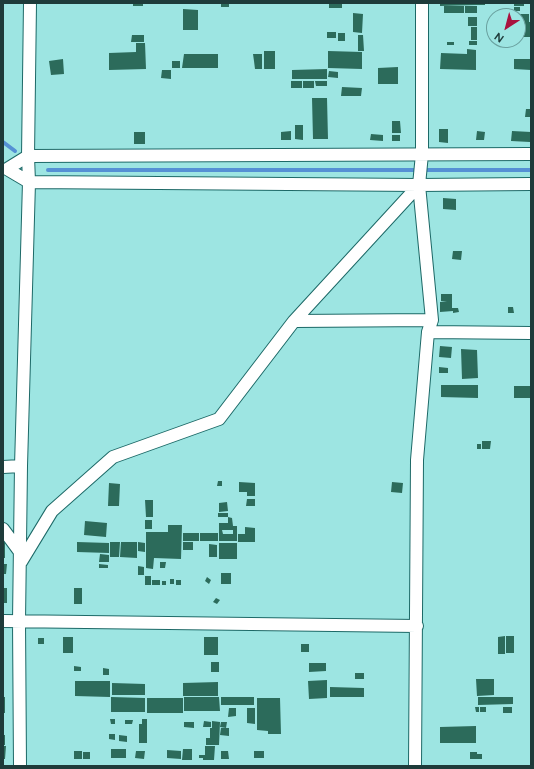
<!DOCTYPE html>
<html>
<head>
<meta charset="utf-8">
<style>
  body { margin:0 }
  #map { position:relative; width:534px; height:769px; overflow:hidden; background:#9de5e2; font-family:Figtree,sans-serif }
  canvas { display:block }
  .frame { position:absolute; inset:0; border:4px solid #1e3b3a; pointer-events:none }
  .north { position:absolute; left:486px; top:8px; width:40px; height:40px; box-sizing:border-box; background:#9de5e2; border:1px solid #6aa19f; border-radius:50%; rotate:216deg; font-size:11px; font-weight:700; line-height:16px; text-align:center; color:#1e3b3a }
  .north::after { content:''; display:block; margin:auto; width:14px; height:18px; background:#a9123e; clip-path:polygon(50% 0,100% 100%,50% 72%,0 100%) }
</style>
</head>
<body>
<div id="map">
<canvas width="534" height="769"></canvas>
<div class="frame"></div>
<div class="north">N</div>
</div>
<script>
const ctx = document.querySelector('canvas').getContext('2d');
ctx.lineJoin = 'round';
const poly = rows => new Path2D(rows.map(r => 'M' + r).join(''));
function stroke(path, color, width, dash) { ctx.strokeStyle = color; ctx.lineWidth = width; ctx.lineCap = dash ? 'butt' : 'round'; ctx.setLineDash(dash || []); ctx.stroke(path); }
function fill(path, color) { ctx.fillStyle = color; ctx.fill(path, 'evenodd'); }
stroke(poly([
  [3,142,15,151],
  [48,170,531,170]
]), '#5590d4', 4);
fill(poly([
  [133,3,143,3,143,6,133,6],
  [221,3,229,3,229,7,221,7],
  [329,3,342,3,342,8,329,8],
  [440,3,477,3,477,5,440,6],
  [477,3,485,3,485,5,477,5],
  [514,3,524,3,524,6,514,6],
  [444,6,464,6,464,13,444,13],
  [465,6,477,6,477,13,465,13],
  [514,7,520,7,520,11,514,11],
  [183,9,198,10,198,30,183,30],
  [353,13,363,14,362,33,353,32],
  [514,14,529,14,529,22,531,22,531,37,518,37,518,16,514,16],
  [468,17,477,17,477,26,468,26],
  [471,27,477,27,477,40,471,40],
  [327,32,336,32,336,38,327,38],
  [338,33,345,33,345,41,338,41],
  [132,35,144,35,144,42,131,42],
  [358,35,363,35,364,51,358,51],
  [469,41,477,41,477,45,469,45],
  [447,42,454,42,454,45,447,45],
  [136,43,145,43,146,69,109,70,109,53,136,52],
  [467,49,476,50,476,70,440,69,441,53,467,54],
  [264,51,275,51,275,69,264,69],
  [328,51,362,52,362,69,328,68],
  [184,54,218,54,218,68,182,68],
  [253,54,262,54,262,61,254,61],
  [63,59,64,74,51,75,49,61],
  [514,59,531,59,531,70,514,69],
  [172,61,180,61,180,68,172,68],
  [254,61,262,61,262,69,255,69],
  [398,67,398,84,378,84,378,68],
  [327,69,327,79,292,79,292,70],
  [162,70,171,70,171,79,161,78],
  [329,71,338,72,338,78,328,77],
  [291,81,302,81,302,88,291,88],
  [303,81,314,81,314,88,303,88],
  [315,81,327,81,327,86,316,86],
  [342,87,362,88,361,96,341,96],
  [312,98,327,98,328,139,313,139],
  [526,109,531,109,531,117,525,117],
  [392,121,400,121,401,133,392,133],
  [295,125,303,125,303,140,295,139],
  [439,129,448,129,448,143,439,142],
  [291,131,291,140,281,140,281,132],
  [477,131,485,132,484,140,476,140],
  [512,131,531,132,530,142,511,141],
  [134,132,145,132,145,144,134,144],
  [371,134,383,135,383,141,370,140],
  [392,135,400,135,400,141,392,141],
  [443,198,456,199,456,210,443,209],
  [453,251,462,251,461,260,452,259],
  [441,294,452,294,452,308,458,308,459,312,453,313,453,311,440,312,440,302,447,301,441,301],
  [508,307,513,307,514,313,508,313],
  [440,346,452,347,451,358,439,357],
  [461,349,477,350,478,378,462,379],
  [439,367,448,368,448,373,439,373],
  [441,385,478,385,478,398,441,397],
  [514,386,531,386,531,398,514,398],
  [482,441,491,441,490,449,482,449],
  [477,444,481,444,481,449,477,449],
  [218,481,222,481,222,486,217,486],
  [239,482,255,483,255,496,247,496,247,492,239,492],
  [392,482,403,483,402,493,391,492],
  [109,483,120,484,119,506,108,506],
  [247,499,255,499,255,506,246,506],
  [145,500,153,500,153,517,146,517],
  [227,502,228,511,219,512,219,503],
  [218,513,228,513,228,517,218,517],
  [228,517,232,518,233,526,237,526,237,541,219,541,219,523,228,523],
  [222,530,233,530,233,534,223,534],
  [145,520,152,520,152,529,145,529],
  [85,521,107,523,106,537,84,535],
  [168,525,182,525,181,559,154,558,153,569,146,568,146,532,168,532],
  [245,527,255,528,255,542,238,542,238,534,245,534],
  [183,533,199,533,199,541,183,541],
  [200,533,218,533,218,541,200,541],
  [3,542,5,542,5,558,3,558],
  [77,542,109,543,109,553,77,552],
  [110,542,120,542,119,557,110,557],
  [121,542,137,542,137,558,120,557],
  [138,542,145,543,145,552,138,551],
  [183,542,193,542,193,550,183,550],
  [219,543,237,543,237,559,219,559],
  [209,544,217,545,217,557,209,557],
  [100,554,109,555,109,562,99,562],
  [160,562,166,562,165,568,160,568],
  [3,564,7,564,6,574,3,574],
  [99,564,108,565,108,568,99,568],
  [138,566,144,567,144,575,138,575],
  [221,573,231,573,231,584,221,584],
  [145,576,151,576,151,585,145,585],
  [207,577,211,580,209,584,205,581],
  [170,579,174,579,174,584,170,584],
  [152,580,160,580,160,585,152,585],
  [176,580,181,580,181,585,176,585],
  [162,581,166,581,166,585,162,585],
  [3,588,7,588,7,603,3,603],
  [74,588,82,588,82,604,74,604],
  [216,598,220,600,217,604,213,602],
  [505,636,505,654,498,654,498,637],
  [506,636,514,636,514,653,506,653],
  [63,637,73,637,73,653,63,653],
  [204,637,218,637,218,655,204,655],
  [38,638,44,638,44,644,38,644],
  [301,644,309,644,309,652,301,652],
  [211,662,219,662,219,672,211,672],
  [309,663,326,663,326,671,309,672],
  [74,666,81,667,81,671,74,671],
  [103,668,109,669,109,675,103,675],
  [355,673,364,673,364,679,355,679],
  [476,679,494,679,494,695,477,696],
  [327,680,327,698,309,699,308,681],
  [75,681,110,681,110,697,75,696],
  [218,682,218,696,183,696,183,683],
  [112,683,145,684,145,695,112,695],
  [330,687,364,688,364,697,330,697],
  [3,697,5,697,5,713,3,713],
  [111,697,145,698,145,712,111,712],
  [184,697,219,697,220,711,184,711],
  [221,697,254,697,254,705,221,705],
  [478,697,513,697,513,704,478,705],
  [147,698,183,698,183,713,147,713],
  [257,698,280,698,281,734,268,734,268,731,257,730],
  [475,707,479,707,479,712,476,712],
  [480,707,486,707,486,712,480,712],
  [503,707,512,707,512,713,503,713],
  [229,708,236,708,236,716,228,717],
  [247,708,255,708,255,724,247,723],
  [110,719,115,719,115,724,111,724],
  [142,719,147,719,147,743,139,743,139,724,142,724],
  [125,720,133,720,132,724,125,724],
  [204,721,211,722,211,727,203,727],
  [212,721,220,722,219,745,206,745,206,738,210,738,210,728,212,728],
  [184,722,194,722,194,728,184,727],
  [221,722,227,722,226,728,220,727],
  [476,726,476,743,440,743,440,727],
  [221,728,229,728,229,736,220,735],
  [109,734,115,734,115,740,109,739],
  [3,735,5,735,5,745,3,745],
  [119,735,127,736,127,742,119,741],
  [3,746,6,746,5,759,3,759],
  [205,746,215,746,214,760,203,760,203,758,199,758,199,755,205,755],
  [111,749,126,749,126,758,111,758],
  [183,749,192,749,192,760,182,760],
  [167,750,181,751,181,759,167,758],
  [74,751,82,751,82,759,74,759],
  [136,751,145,751,144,759,135,758],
  [221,751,228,751,229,759,221,759],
  [254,751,264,751,264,758,254,758],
  [83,752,90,752,90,759,83,759],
  [470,752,477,752,477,759,470,759],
  [477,754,482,754,482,759,477,759]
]), '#2c6b5b');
const minor = poly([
  [531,154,28,156,7,169,29,182,419,185,531,184],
  [294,321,432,320],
  [428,332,531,333],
  [3,467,21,466],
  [3,529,20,552],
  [21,562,52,511,113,457,219,419,294,321,419,185],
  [3,621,417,626],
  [20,766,19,621,21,466,29,182,28,156,30,3],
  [415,766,417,460,428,332,432,320,419,185,422,154,422,3]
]);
stroke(minor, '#1d6967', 14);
stroke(minor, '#fff', 12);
</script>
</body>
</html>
